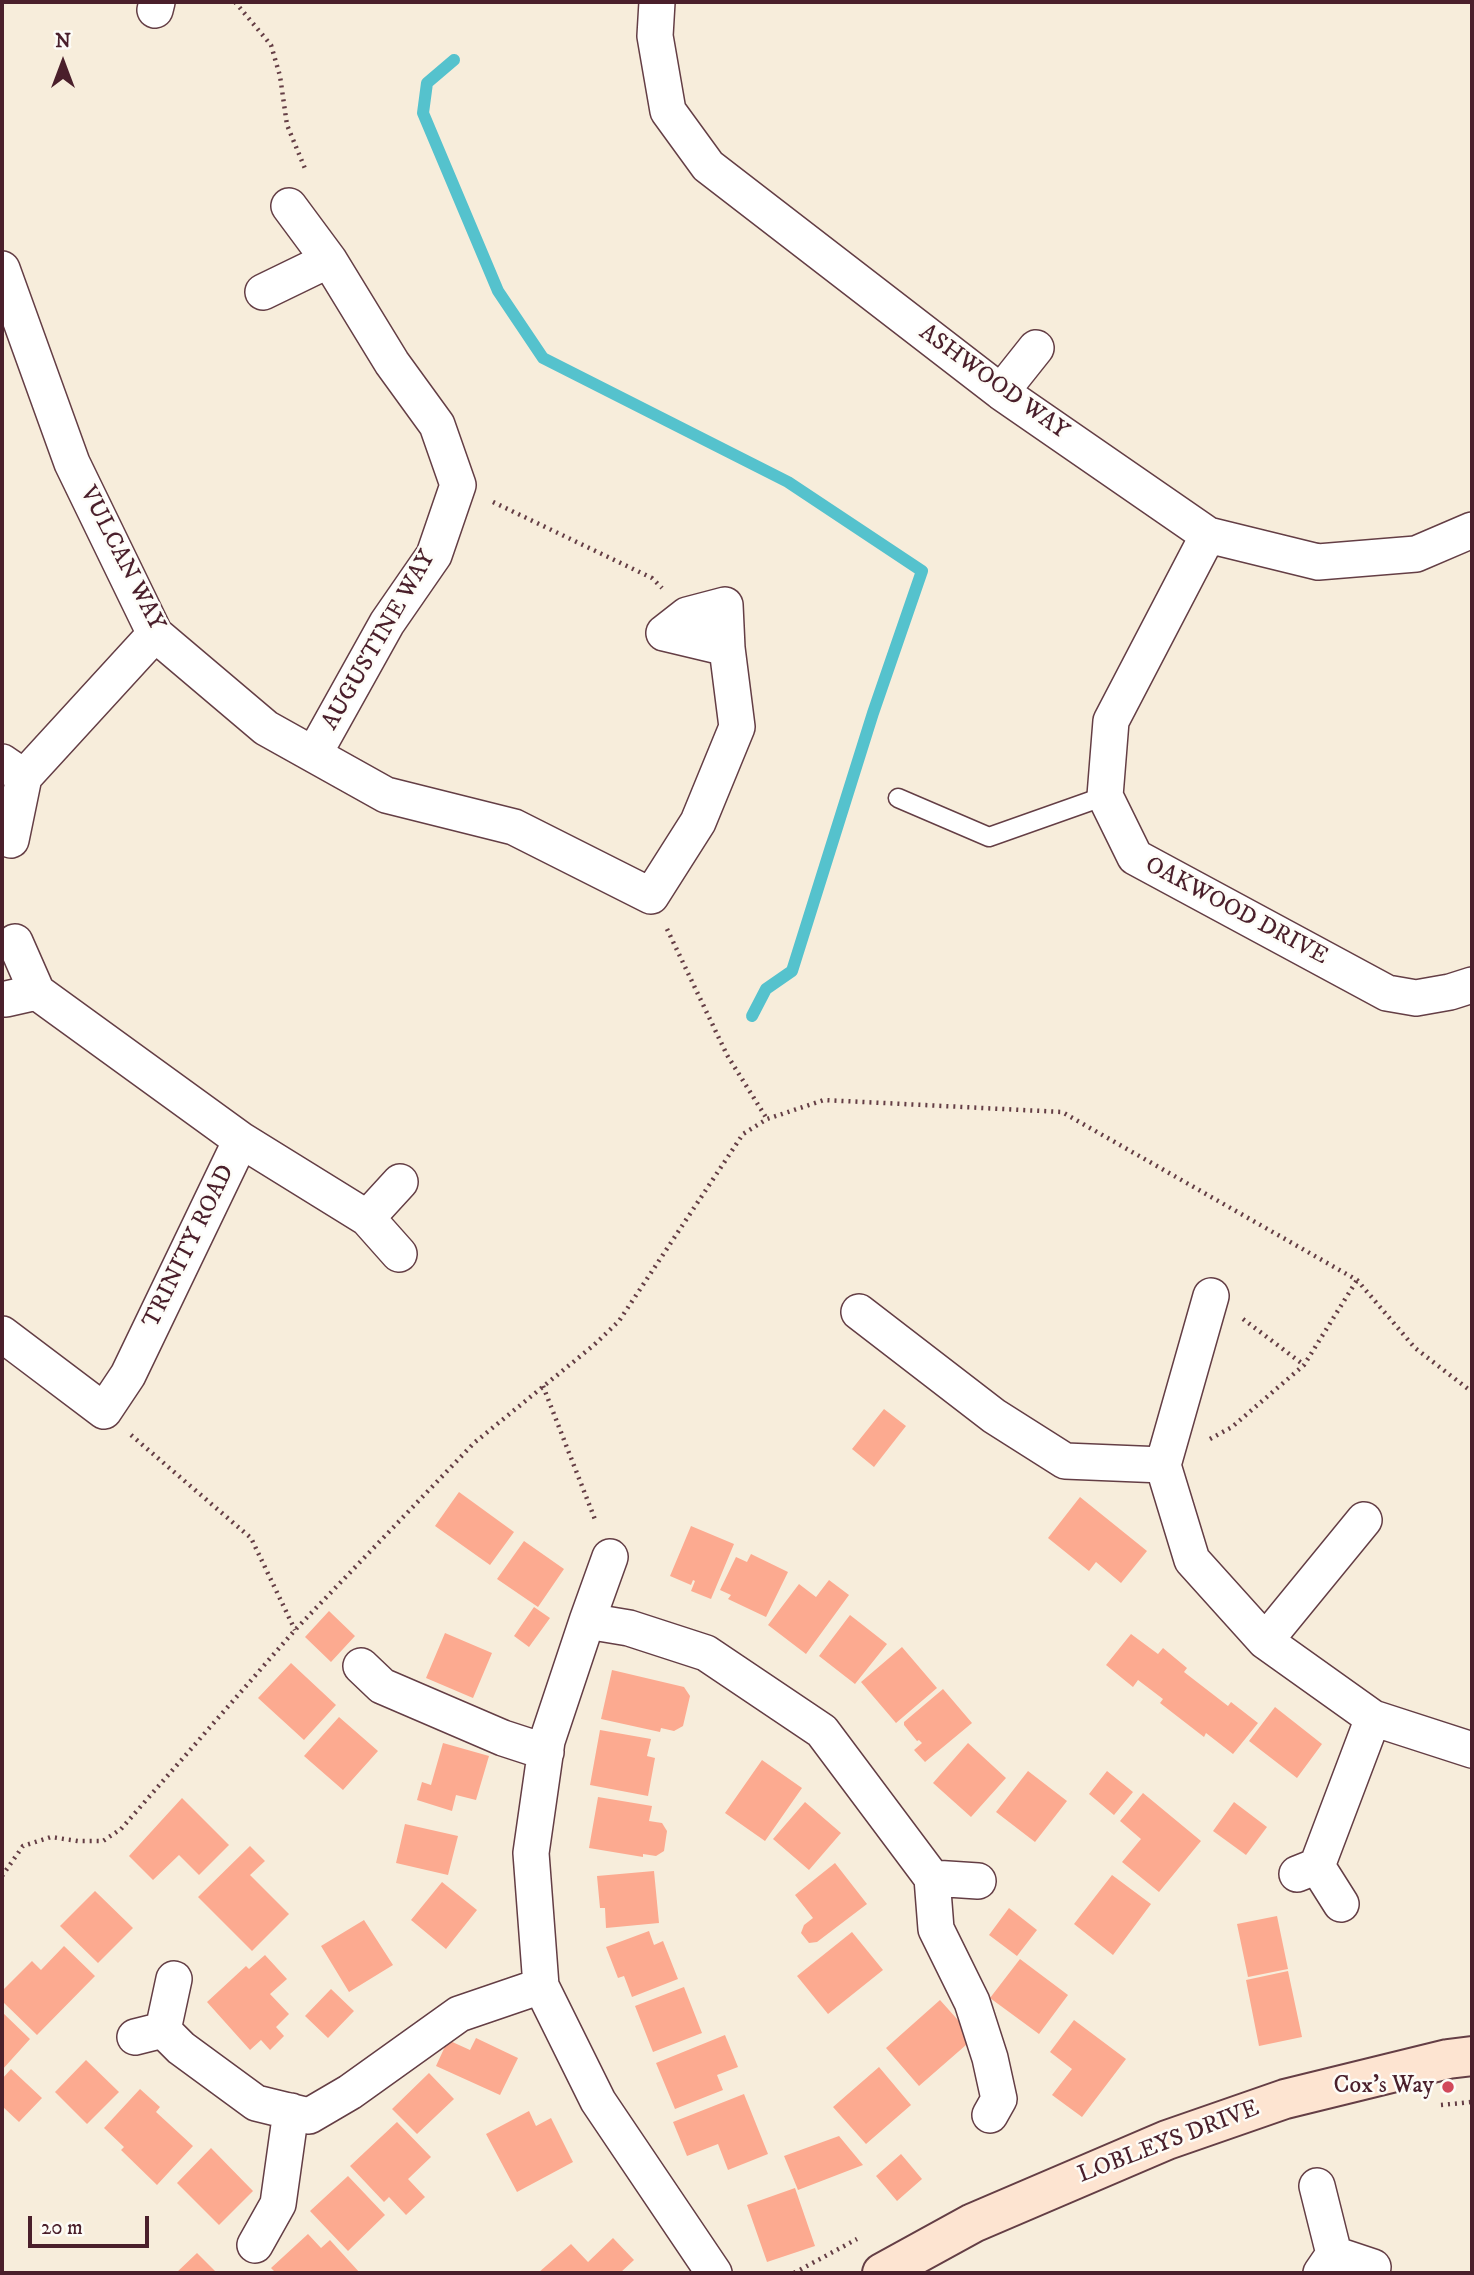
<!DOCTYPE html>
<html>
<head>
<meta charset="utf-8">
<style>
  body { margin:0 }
  #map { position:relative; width:1474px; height:2275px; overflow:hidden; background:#f7eddb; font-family:"IM FELL DW Pica",serif }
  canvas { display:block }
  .frame { position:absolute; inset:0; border:4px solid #4a1f2b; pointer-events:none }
  .north { position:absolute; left:28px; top:28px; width:70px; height:70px; -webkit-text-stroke:5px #fdfcf7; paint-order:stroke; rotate:0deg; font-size:19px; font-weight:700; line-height:28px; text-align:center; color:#4a1f2b }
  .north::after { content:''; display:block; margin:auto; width:24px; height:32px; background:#4a1f2b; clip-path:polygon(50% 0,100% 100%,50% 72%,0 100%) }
  .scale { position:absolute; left:28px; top:2216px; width:121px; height:32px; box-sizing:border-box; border:4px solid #4a1f2b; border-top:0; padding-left:9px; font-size:21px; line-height:24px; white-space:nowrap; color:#4a1f2b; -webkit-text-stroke:5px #fdfcf7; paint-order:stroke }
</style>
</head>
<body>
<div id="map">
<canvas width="1474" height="2275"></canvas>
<div class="frame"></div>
<div class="north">N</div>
<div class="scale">20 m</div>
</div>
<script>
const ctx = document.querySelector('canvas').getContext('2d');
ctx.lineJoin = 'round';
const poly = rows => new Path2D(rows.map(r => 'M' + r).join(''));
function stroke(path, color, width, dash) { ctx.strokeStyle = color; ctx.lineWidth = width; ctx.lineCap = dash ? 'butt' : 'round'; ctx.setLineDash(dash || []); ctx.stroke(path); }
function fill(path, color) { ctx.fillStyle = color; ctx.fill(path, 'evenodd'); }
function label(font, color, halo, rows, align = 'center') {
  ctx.font = font + ' "IM FELL DW Pica",serif'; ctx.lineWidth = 5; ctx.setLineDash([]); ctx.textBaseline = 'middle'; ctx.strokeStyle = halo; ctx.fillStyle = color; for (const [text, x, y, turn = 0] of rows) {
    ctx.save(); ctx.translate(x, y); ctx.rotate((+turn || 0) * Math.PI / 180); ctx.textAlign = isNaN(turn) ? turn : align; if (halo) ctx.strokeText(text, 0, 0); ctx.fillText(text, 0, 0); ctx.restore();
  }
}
stroke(poly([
  [454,60,427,83,423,113,498,291,543,358,788,482,922,571,873,713,792,971,766,989,752,1016]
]), '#55c2cd', 12);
fill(poly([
  [884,1409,906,1426,874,1467,852,1449],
  [459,1492,514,1532,490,1565,435,1526],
  [1080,1497,1147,1551,1121,1583,1096,1562,1089,1571,1048,1538],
  [691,1526,734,1544,711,1599,691,1591,695,1581,693,1580,691,1585,670,1576],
  [524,1541,564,1569,538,1607,497,1579],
  [751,1554,788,1572,766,1617,728,1599,731,1595,720,1590,736,1557,747,1562],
  [829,1580,849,1595,806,1654,768,1625,799,1584,816,1597],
  [534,1607,550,1618,529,1647,514,1636],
  [329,1611,355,1636,331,1662,305,1637],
  [850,1615,887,1644,855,1684,819,1656],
  [445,1633,492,1653,473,1698,426,1678],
  [1131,1634,1158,1654,1163,1648,1187,1668,1184,1672,1228,1706,1231,1702,1258,1723,1233,1754,1206,1733,1204,1737,1160,1703,1163,1699,1138,1680,1133,1687,1106,1665],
  [902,1647,937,1688,896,1723,861,1682],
  [291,1663,336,1705,304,1740,258,1698],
  [612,1670,684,1687,690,1696,683,1726,674,1731,661,1728,660,1732,601,1719],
  [943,1689,972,1723,925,1762,914,1750,922,1743,919,1740,917,1741,904,1725,904,1722],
  [1275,1707,1322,1744,1297,1778,1249,1741],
  [339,1717,378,1751,343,1790,304,1756],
  [600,1730,651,1739,647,1756,655,1758,648,1796,590,1785],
  [443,1743,489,1756,476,1800,456,1795,452,1811,417,1800,422,1782,431,1785],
  [968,1743,1006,1778,971,1817,933,1783],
  [762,1760,802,1788,765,1841,725,1813],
  [1028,1771,1067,1801,1035,1842,996,1812],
  [1107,1771,1133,1792,1114,1815,1089,1794],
  [1143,1793,1201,1841,1159,1892,1122,1862,1141,1839,1120,1821],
  [598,1797,652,1806,649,1821,662,1823,667,1831,664,1851,656,1856,643,1854,643,1857,589,1848],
  [182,1798,229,1845,199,1875,179,1855,153,1880,129,1856],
  [805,1802,841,1833,809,1870,773,1839],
  [1234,1802,1267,1827,1246,1855,1213,1831],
  [405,1824,458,1836,448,1875,396,1863],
  [250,1846,265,1861,250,1875,289,1914,252,1951,198,1897],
  [835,1863,867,1904,817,1942,809,1943,801,1933,804,1925,813,1918,795,1895],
  [654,1871,659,1923,606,1928,605,1908,600,1908,597,1876],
  [1112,1875,1151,1904,1113,1955,1074,1924],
  [442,1882,477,1910,446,1949,411,1920],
  [95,1891,133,1928,98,1963,60,1926],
  [1009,1908,1037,1930,1017,1956,989,1935],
  [1277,1916,1288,1969,1248,1977,1237,1924],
  [364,1920,393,1965,349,1992,321,1946],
  [649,1931,654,1945,663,1941,678,1979,632,1997,624,1976,618,1978,606,1947],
  [852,1932,883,1970,828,2014,797,1976],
  [64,1946,95,1976,37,2035,2,2001,2,1991,32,1961,41,1970],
  [265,1955,287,1979,270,1994,289,2014,276,2027,284,2036,270,2050,261,2040,250,2050,207,2002,246,1966,249,1969],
  [1020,1959,1068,1995,1039,2034,990,1998],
  [1288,1971,1302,2037,1259,2046,1246,1980],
  [684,1987,702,2033,653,2052,635,2006],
  [331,1989,354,2011,328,2038,305,2016],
  [940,2000,974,2038,919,2086,886,2048],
  [2,2012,30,2039,2,2070],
  [1074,2020,1126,2059,1082,2117,1052,2095,1072,2069,1050,2052],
  [725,2035,738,2067,717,2075,723,2090,675,2109,656,2063],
  [476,2038,518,2058,500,2095,436,2066,448,2040,470,2050],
  [86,2060,119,2092,87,2124,55,2092],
  [879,2067,911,2105,866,2144,833,2107],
  [11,2069,42,2098,19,2122,2,2106,2,2079],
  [429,2073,454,2099,417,2134,392,2109],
  [140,2089,160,2107,156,2112,193,2146,157,2185,121,2150,124,2147,104,2128],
  [744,2094,768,2154,728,2170,718,2144,687,2156,673,2122],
  [529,2111,536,2126,551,2118,573,2162,517,2192,486,2134],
  [397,2122,431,2157,408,2179,425,2197,406,2215,389,2197,384,2202,350,2166],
  [839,2136,863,2165,798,2190,784,2156],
  [211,2148,253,2191,219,2225,177,2183],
  [901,2154,922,2179,897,2201,876,2176],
  [348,2176,385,2215,348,2251,310,2211],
  [795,2188,815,2246,767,2262,747,2205],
  [308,2234,321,2248,330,2240,360,2273,276,2273,271,2268],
  [613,2238,634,2260,620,2273,538,2273,571,2244,588,2262],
  [197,2253,217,2273,176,2273]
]), '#fcaa90');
const lane = poly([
  [898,798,989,837,1105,796]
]);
const street = poly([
  [657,2,655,36,668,111,708,166,1001,392,1208,535,1318,562,1416,554,1472,530],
  [155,10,157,2],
  [289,206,329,260],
  [2,269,72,463,155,634,266,728,386,795,514,827,651,896,698,822,737,727,727,648,664,633],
  [263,292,329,260,392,363,437,425,458,485,434,555,387,623,314,754],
  [1001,392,1036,348],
  [1208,535,1111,721,1105,796,1135,857,1387,993,1416,998,1450,992,1472,985],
  [664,633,687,615,725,605,727,648],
  [2,762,24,777,155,634],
  [11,840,24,777],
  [15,942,37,992],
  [6,999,37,992,241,1140],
  [367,1218,400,1182],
  [1211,1296,1163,1465,1192,1560,1265,1641,1373,1718,1472,1750],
  [859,1312,994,1416,1065,1461,1163,1465],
  [2,1334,104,1411,128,1375,241,1140,367,1218,399,1254],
  [587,1621,610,1557],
  [1265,1641,1364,1520],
  [361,1666,382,1686,503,1738,546,1752],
  [1317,1866,1341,1904],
  [1297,1874,1317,1866,1373,1718],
  [932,1878,936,1929,972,2002,990,2058,999,2099,990,2115],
  [163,2030,181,2048,256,2103,309,2116,350,2092,459,2014,541,1986],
  [135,2037,163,2030,174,1979],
  [1317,2186,1334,2254,1321,2273],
  [255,2245,278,2204,291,2111],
  [1334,2254,1373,2267],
  [714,2273,598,2101,541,1986,531,1853,547,1741,587,1621,629,1628,706,1653,822,1731,932,1878,978,1881]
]);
const secondary = poly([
  [882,2273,973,2223,1167,2140,1285,2099,1448,2059,1472,2056]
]);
stroke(lane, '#643e45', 21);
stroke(street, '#643e45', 38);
stroke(secondary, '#643e45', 42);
stroke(poly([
  [235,2,271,45,280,76,287,125,306,171],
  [493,502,652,578,662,588],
  [667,929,727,1055,767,1119],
  [1243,1319,1304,1365],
  [543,1386,596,1522],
  [131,1435,251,1538,295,1630],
  [1210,1439,1232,1427,1304,1365,1357,1280],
  [2,1876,23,1846,51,1837,78,1841,103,1841,121,1829,295,1630,474,1443,594,1345,619,1321,743,1134,767,1119,824,1100,1062,1112,1357,1280,1415,1348,1472,1392],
  [1441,2105,1472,2102],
  [794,2273,857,2239]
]), '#643e45', 4.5, [2, 5]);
stroke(lane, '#fff', 18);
stroke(street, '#fff', 35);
stroke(secondary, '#fde4d1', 38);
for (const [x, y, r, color] of [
  [1448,2087,7,"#d1495b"]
]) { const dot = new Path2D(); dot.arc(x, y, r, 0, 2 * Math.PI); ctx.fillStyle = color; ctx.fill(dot); stroke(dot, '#fdfcf7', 2.5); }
label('24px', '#4a1f2b', '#fdfcf7', [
  ["ASHWOOD WAY",993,383,36],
  ["VULCAN WAY",121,559,63],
  ["AUGUSTINE WAY",380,641,-60],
  ["OAKWOOD DRIVE",1236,912,28],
  ["TRINITY ROAD",190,1247,-64],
  ["LOBLEYS DRIVE",1169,2143,-21]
]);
label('24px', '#4a1f2b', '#fdfcf7', [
  ["Cox's Way",1434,2087]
], 'right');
</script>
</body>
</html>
